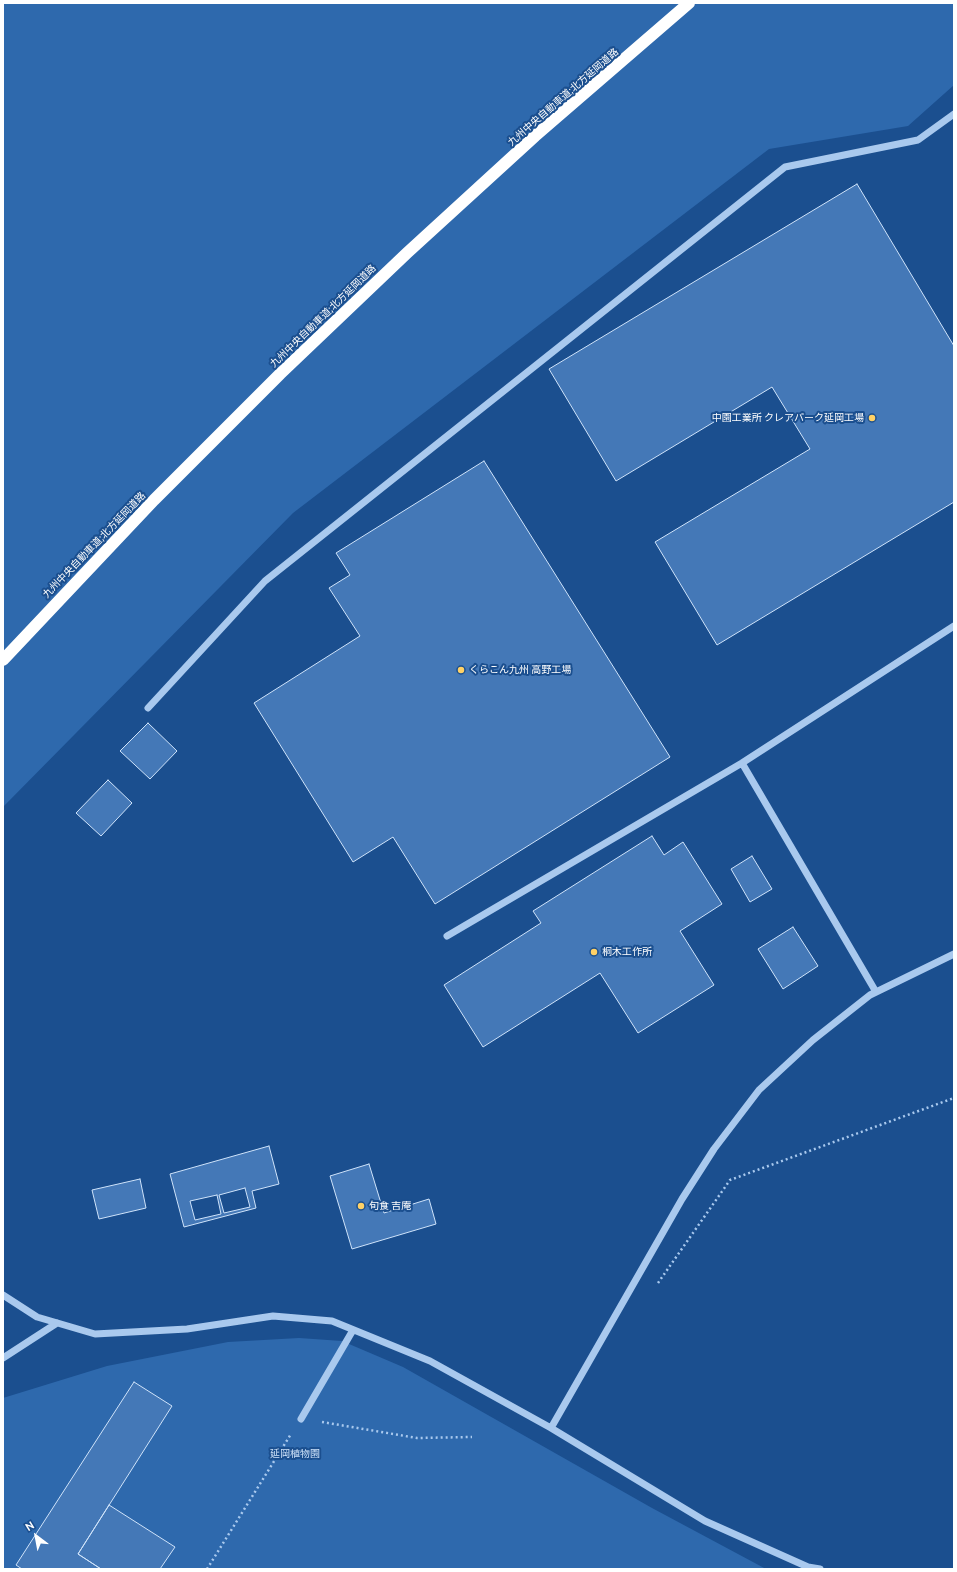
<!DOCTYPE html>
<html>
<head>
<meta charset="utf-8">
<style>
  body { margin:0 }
  #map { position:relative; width:957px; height:1572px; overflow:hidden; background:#1b4f8f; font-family:Ubuntu,sans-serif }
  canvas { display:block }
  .frame { position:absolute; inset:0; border:4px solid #fff; pointer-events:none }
  .north { position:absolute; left:16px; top:1516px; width:40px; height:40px; -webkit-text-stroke:3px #1b4f8f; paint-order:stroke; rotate:328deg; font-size:11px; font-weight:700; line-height:16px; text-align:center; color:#fff }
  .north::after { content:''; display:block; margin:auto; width:14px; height:18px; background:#fff; clip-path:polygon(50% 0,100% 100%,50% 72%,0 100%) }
</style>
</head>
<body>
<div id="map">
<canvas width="957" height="1572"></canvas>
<div class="frame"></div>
<div class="north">N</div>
</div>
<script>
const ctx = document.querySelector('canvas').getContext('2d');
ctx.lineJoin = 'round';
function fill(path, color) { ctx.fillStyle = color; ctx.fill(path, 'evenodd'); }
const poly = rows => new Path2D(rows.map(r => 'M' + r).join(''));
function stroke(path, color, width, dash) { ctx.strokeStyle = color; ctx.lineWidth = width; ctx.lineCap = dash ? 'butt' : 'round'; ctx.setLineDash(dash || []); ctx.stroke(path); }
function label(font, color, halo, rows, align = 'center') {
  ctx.font = font + ' Ubuntu,"Noto Sans JP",sans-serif'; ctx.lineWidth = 4; ctx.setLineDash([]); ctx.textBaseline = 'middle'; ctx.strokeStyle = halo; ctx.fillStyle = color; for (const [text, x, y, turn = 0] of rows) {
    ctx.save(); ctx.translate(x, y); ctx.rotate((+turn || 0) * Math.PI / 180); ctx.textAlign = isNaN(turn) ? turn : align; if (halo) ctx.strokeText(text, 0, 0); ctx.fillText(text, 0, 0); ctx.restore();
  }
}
fill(poly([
  [3,3,954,3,954,85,908,126,769,149,293,513,3,807],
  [299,1338,342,1341,403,1367,652,1508,766,1569,3,1569,3,1398,107,1366,228,1342]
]), '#2e69ad');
const building = poly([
  [857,184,954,346,954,502,717,645,655,542,810,449,772,387,616,481,549,369,857,184],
  [484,461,670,757,435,904,393,837,353,862,254,703,360,636,329,588,350,575,336,553,484,461],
  [148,723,177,751,150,779,120,751,148,723],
  [108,780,132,803,101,836,76,813,108,780],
  [652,836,664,855,683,842,722,904,680,931,714,985,638,1033,600,973,483,1047,444,985,541,923,533,911,652,836],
  [752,856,772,889,750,902,731,869,752,856],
  [793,927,818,966,783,989,758,949,793,927],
  [269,1146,279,1184,252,1191,256,1208,184,1227,170,1174,269,1146],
  [369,1164,384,1213,429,1199,436,1224,352,1249,330,1176,369,1164],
  [140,1179,146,1208,99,1219,92,1190,140,1179],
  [245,1188,250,1207,224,1213,219,1195,245,1188],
  [217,1195,221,1214,195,1220,190,1201,217,1195],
  [134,1382,172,1406,78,1554,101,1569,22,1569,16,1565,134,1382],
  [109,1505,175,1547,160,1569,101,1569,78,1554,109,1505]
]);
fill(building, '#4478b7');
stroke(building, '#cfe3fa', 1);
stroke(poly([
  [658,1283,730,1180,954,1098],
  [322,1422,417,1438,472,1437],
  [207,1569,291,1434]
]), '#a9c9ee', 2.5, [2, 3]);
stroke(poly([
  [148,708,265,581,785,167,918,140,954,114],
  [742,763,876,992],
  [447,936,742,763,954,626],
  [3,1295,37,1317,95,1334,187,1329,273,1316,332,1321,430,1361,551,1428,705,1521,808,1567,820,1569],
  [3,1358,57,1323],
  [301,1419,353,1330],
  [551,1428,682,1199,714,1149,759,1090,813,1040,870,995,954,954]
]), '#a9c9ee', 7);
stroke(poly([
  [3,660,154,500,280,374,407,253,535,136,689,3]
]), '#fff', 12);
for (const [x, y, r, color] of [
  [872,418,4,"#ffd166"],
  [461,670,4,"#ffd166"],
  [594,952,4,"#ffd166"],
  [361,1206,4,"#ffd166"]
]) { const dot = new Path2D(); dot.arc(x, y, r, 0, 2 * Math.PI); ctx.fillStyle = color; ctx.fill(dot); stroke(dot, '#1b4f8f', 1.5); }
label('10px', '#fff', '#1b4f8f', [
  ["九州中央自動車道;北方延岡道路",563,97,-41],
  ["九州中央自動車道;北方延岡道路",323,316,-44],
  ["九州中央自動車道;北方延岡道路",94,545,-46]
]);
label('10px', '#fff', '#1b4f8f', [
  ["中園工業所 クレアパーク延岡工場",864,418,"right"],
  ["くらこん九州 高野工場",469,670],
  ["桐木工作所",602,952],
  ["旬食 吉庵",369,1206]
], 'left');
label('10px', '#cfe3fa', '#1b4f8f', [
  ["延岡植物園",295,1454]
]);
</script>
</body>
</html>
